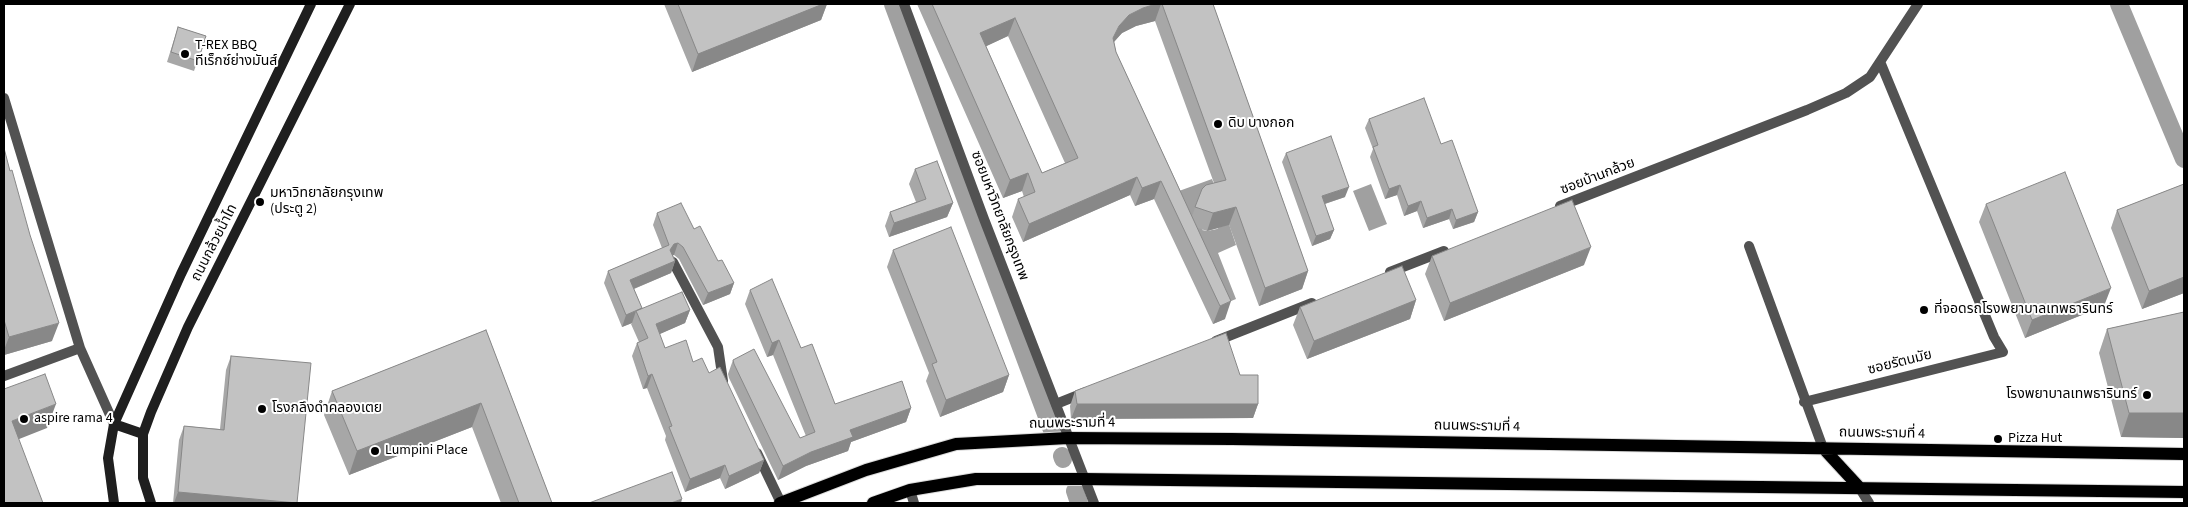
<!DOCTYPE html>
<html>
<head>
<meta charset="utf-8">
<style>
  body { margin:0 }
  #map { position:relative; width:2188px; height:507px; overflow:hidden; background:#fff; font-family:"Source Sans 3",sans-serif }
  canvas { display:block }
  .frame { position:absolute; inset:0; border:5px solid #000; pointer-events:none }
</style>
</head>
<body>
<div id="map">
<canvas width="2188" height="507"></canvas>
<div class="frame"></div>
</div>
<script>
const ctx = document.querySelector('canvas').getContext('2d');
ctx.lineJoin = 'round';
function fill(path, color) { ctx.fillStyle = color; ctx.fill(path, 'evenodd'); }
const poly = rows => new Path2D(rows.map(r => 'M' + r).join(''));
function stroke(path, color, width, dash) { ctx.strokeStyle = color; ctx.lineWidth = width; ctx.lineCap = dash ? 'butt' : 'round'; ctx.setLineDash(dash || []); ctx.stroke(path); }
function label(font, color, halo, rows, align = 'center') {
  ctx.font = font + ' "Source Sans 3","Noto Sans Thai",sans-serif'; ctx.lineWidth = 4; ctx.setLineDash([]); ctx.textBaseline = 'middle'; ctx.strokeStyle = halo; ctx.fillStyle = color; for (const [text, x, y, turn = 0] of rows) {
    ctx.save(); ctx.translate(x, y); ctx.rotate((+turn || 0) * Math.PI / 180); ctx.textAlign = isNaN(turn) ? turn : align; if (halo) ctx.strokeText(text, 0, 0); ctx.fillText(text, 0, 0); ctx.restore();
  }
}
fill(poly([
  [1212,179,1223,208,1202,230,1207,231,1217,229,1221,226,1225,212,1236,245,1218,253,1236,299,1219,306,1168,195],
  [1371,184,1387,224,1369,231,1353,191]
]), '#a0a0a0');
stroke(poly([
  [893,4,1052,430],
  [2119,4,2184,159],
  [1062,456,1063,459],
  [1075,491,1079,503]
]), '#a0a0a0', 18);
const primary = poly([
  [1823,448,1859,487],
  [780,503,866,470,956,444,1068,438,1232,439,2184,454],
  [873,503,910,490,976,479,1084,479,2184,492]
]);
stroke(primary, '#dbdbdb', 14);
stroke(poly([
  [4,98,80,348,114,424],
  [1560,206,1807,110,1846,93,1870,77,1918,4],
  [1749,246,1823,448],
  [673,262,718,347,723,381],
  [1390,272,1444,251],
  [1216,341,1312,303],
  [4,376,80,348],
  [1804,402,2003,352,1994,337,1881,64],
  [1056,404,1086,392],
  [757,453,781,503],
  [1859,487,1869,503],
  [910,490,914,503]
]), '#525252', 10);
stroke(poly([
  [904,4,984,219,1094,503]
]), '#525252', 10);
stroke(poly([
  [114,424,143,434],
  [114,503,108,458,114,424,181,274,311,4],
  [151,503,143,478,143,434,151,412,188,327,350,4]
]), '#1f1f1f', 10);
stroke(primary, '#000', 12);
fill(poly([
  [664,4,827,4,821,20,692,72],
  [917,4,1213,4,1308,271,1302,289,1259,306,1229,225,1207,231,1198,228,1225,319,1213,324,1154,199,1135,206,1130,195,1023,242,1012,217,1018,199,1024,197,1022,191,1003,198],
  [1155,21,1214,183,1202,189,1192,216,1116,52,1114,42,1122,33,1136,26],
  [1008,36,1065,163,1042,173,986,46],
  [178,27,206,36,194,71,167,62],
  [1369,119,1441,144,1478,212,1474,222,1453,229,1449,219,1423,228,1417,211,1404,216,1397,195,1385,199,1370,157,1373,149,1365,128],
  [4,148,52,341,4,355],
  [1286,153,1345,197,1325,204,1334,230,1330,239,1312,246,1282,162],
  [915,169,953,203,947,217,889,237,885,226,890,212,916,202,909,184],
  [2184,184,2184,293,2142,309,2111,228,2117,210],
  [1986,204,2104,306,2025,338,1979,222],
  [657,213,694,229,734,283,730,294,703,305,679,259,674,255,673,255,675,261,671,273,634,289,642,308,690,310,685,323,659,334,665,348,693,362,709,373,764,460,759,473,725,489,720,478,685,492,665,440,666,436,647,388,643,389,632,356,637,343,639,342,631,324,632,323,622,327,604,283,608,271,662,248,653,225],
  [893,250,1009,375,1003,392,940,417,926,381,929,373,887,267],
  [1432,256,1584,265,1444,321,1425,274],
  [750,290,801,348,835,404,911,408,906,422,851,442,848,451,806,466,778,480,729,378,728,374,733,360,800,438,806,436,773,355,767,357,745,304],
  [1416,300,1410,319,1307,359,1293,325,1300,307],
  [2184,312,2184,438,2121,437,2099,353,2107,329],
  [486,330,552,503,501,503,472,427,349,475,324,415,332,391],
  [231,356,297,503,173,503,179,440,184,426,220,429,226,370],
  [1240,375,1258,404,1253,418,1071,419,1070,406,1075,391]
]), '#a7a7a7');
fill(poly([
  [820,4,827,4,821,20,692,72,698,54],
  [1156,4,1161,4,1155,21,1136,26,1122,33,1112,44,1113,38,1119,26,1129,15,1143,8],
  [1015,18,1008,36,974,52,980,33],
  [1028,173,1022,191,1003,198,1010,180],
  [1137,177,1130,195,1023,242,1029,224],
  [1161,181,1154,199,1135,206,1142,188],
  [1400,185,1397,195,1385,199,1389,189],
  [1349,187,1345,197,1318,206,1322,196],
  [1421,201,1417,211,1404,216,1408,206],
  [953,203,947,217,889,237,894,223],
  [1236,207,1229,225,1207,231,1213,213],
  [1452,209,1449,219,1423,228,1427,218],
  [1478,212,1474,222,1453,229,1456,220],
  [1334,230,1330,239,1312,246,1316,236],
  [678,243,674,255,669,256,670,250,674,244],
  [1591,247,1584,265,1444,321,1450,303],
  [675,261,671,273,626,292,630,280],
  [1308,271,1302,289,1259,306,1265,288],
  [2184,277,2184,293,2142,309,2149,291],
  [734,283,730,294,703,305,708,293],
  [2111,288,2104,306,2025,338,2032,320],
  [1416,300,1410,319,1307,359,1314,341],
  [1231,301,1225,319,1213,324,1220,306],
  [690,310,685,323,651,338,656,324],
  [636,311,632,323,622,327,626,315],
  [59,323,52,341,4,355,4,350,9,337],
  [779,340,773,355,767,357,772,343],
  [652,374,647,388,643,389,648,376],
  [1009,375,1003,392,940,417,946,400],
  [481,403,472,427,349,475,357,451],
  [56,404,47,428,4,445,12,421],
  [1077,404,1258,404,1253,418,1071,419],
  [911,408,906,422,851,442,848,451,806,466,778,480,783,466,811,452,850,430],
  [2129,413,2184,413,2184,438,2121,437],
  [764,460,759,473,725,489,729,476],
  [725,465,720,478,685,492,690,479],
  [178,492,297,503,174,503],
  [682,499,681,503,671,503]
]), '#888');
const building = poly([
  [678,4,823,4,698,54,678,4],
  [932,4,1156,4,1143,8,1129,15,1119,26,1113,38,1116,52,1231,301,1220,306,1161,181,1142,188,1137,177,1029,224,1018,199,1035,192,1028,173,1010,180,932,4],
  [1015,18,1078,158,1042,173,980,33,1015,18],
  [1162,4,1213,4,1308,271,1265,288,1236,207,1213,213,1195,207,1202,189,1206,185,1226,180,1162,4],
  [178,27,206,36,198,61,171,52,178,27],
  [1424,98,1441,144,1452,140,1478,212,1456,220,1452,209,1427,218,1421,201,1408,206,1400,185,1389,189,1373,147,1378,145,1369,119,1424,98],
  [1331,136,1349,187,1322,196,1334,230,1316,236,1286,153,1331,136],
  [4,148,10,171,12,170,30,235,59,323,9,337,4,320,4,148],
  [937,161,953,203,894,223,890,212,926,199,915,169,937,161],
  [2065,172,2111,288,2032,320,1986,204,2065,172],
  [2184,184,2184,277,2149,291,2117,210,2184,184],
  [1572,200,1591,247,1450,303,1432,256,1572,200],
  [681,203,694,229,700,226,718,261,722,260,734,283,708,293,683,247,678,243,674,244,670,250,675,261,630,280,642,308,626,315,608,271,669,245,657,213,681,203],
  [951,227,1009,375,946,400,932,364,937,362,893,250,951,227],
  [1402,266,1416,300,1314,341,1300,307,1402,266],
  [772,279,801,348,812,344,835,404,902,381,911,408,850,430,853,437,811,452,783,466,734,364,733,360,754,349,800,438,815,432,779,340,772,343,750,290,772,279],
  [682,292,690,310,656,324,665,348,686,340,693,362,702,358,709,373,720,367,764,460,729,476,725,465,690,479,669,427,672,426,652,374,648,376,637,343,648,338,636,311,682,292],
  [2184,312,2184,413,2129,413,2107,329,2184,312],
  [486,330,552,503,519,503,481,403,357,451,332,391,486,330],
  [1226,333,1240,375,1258,375,1258,404,1077,404,1075,391,1226,333],
  [231,356,311,363,297,503,178,492,184,426,224,430,231,356],
  [45,374,56,404,12,421,43,503,4,503,4,389,45,374],
  [672,472,682,499,671,503,589,503,672,472]
]);
fill(building, '#c2c2c2');
stroke(building, '#888', 1);
for (const [x, y, r, color] of [
  [185,54,5,"#000"],
  [1218,124,5,"#000"],
  [260,202,5,"#000"],
  [1924,310,5,"#000"],
  [2147,395,5,"#000"],
  [262,409,5,"#000"],
  [24,419,5,"#000"],
  [1998,439,5,"#000"],
  [375,451,5,"#000"]
]) { const dot = new Path2D(); dot.arc(x, y, r, 0, 2 * Math.PI); ctx.fillStyle = color; ctx.fill(dot); stroke(dot, '#fff', 2); }
label('14px', '#000', '#fff', [
  ["T-REX BBQ",195,46],
  ["ทีเร็กซ์ย่างมันส์",195,62],
  ["ดิบ บางกอก",1228,124],
  ["มหาวิทยาลัยกรุงเทพ",270,194],
  ["(ประตู 2)",270,210],
  ["ที่จอดรถโรงพยาบาลเทพธารินทร์",1934,310],
  ["โรงพยาบาลเทพธารินทร์",2137,395,"right"],
  ["โรงกลึงดำคลองเตย",272,409],
  ["aspire rama 4",34,419],
  ["Pizza Hut",2008,439],
  ["Lumpini Place",385,451]
], 'left');
label('14px', '#000', '#fff', [
  ["ซอยบ้านกล้วย",1598,177,-21],
  ["ซอยมหาวิทยาลัยกรุงเทพ",999,216,69],
  ["ถนนกล้วยน้ำไท",215,243,-63],
  ["ซอยรัตนมัย",1900,363,-14],
  ["ถนนพระรามที่ 4",1072,424,-1],
  ["ถนนพระรามที่ 4",1477,427,1],
  ["ถนนพระรามที่ 4",1882,434,1]
]);
</script>
</body>
</html>
